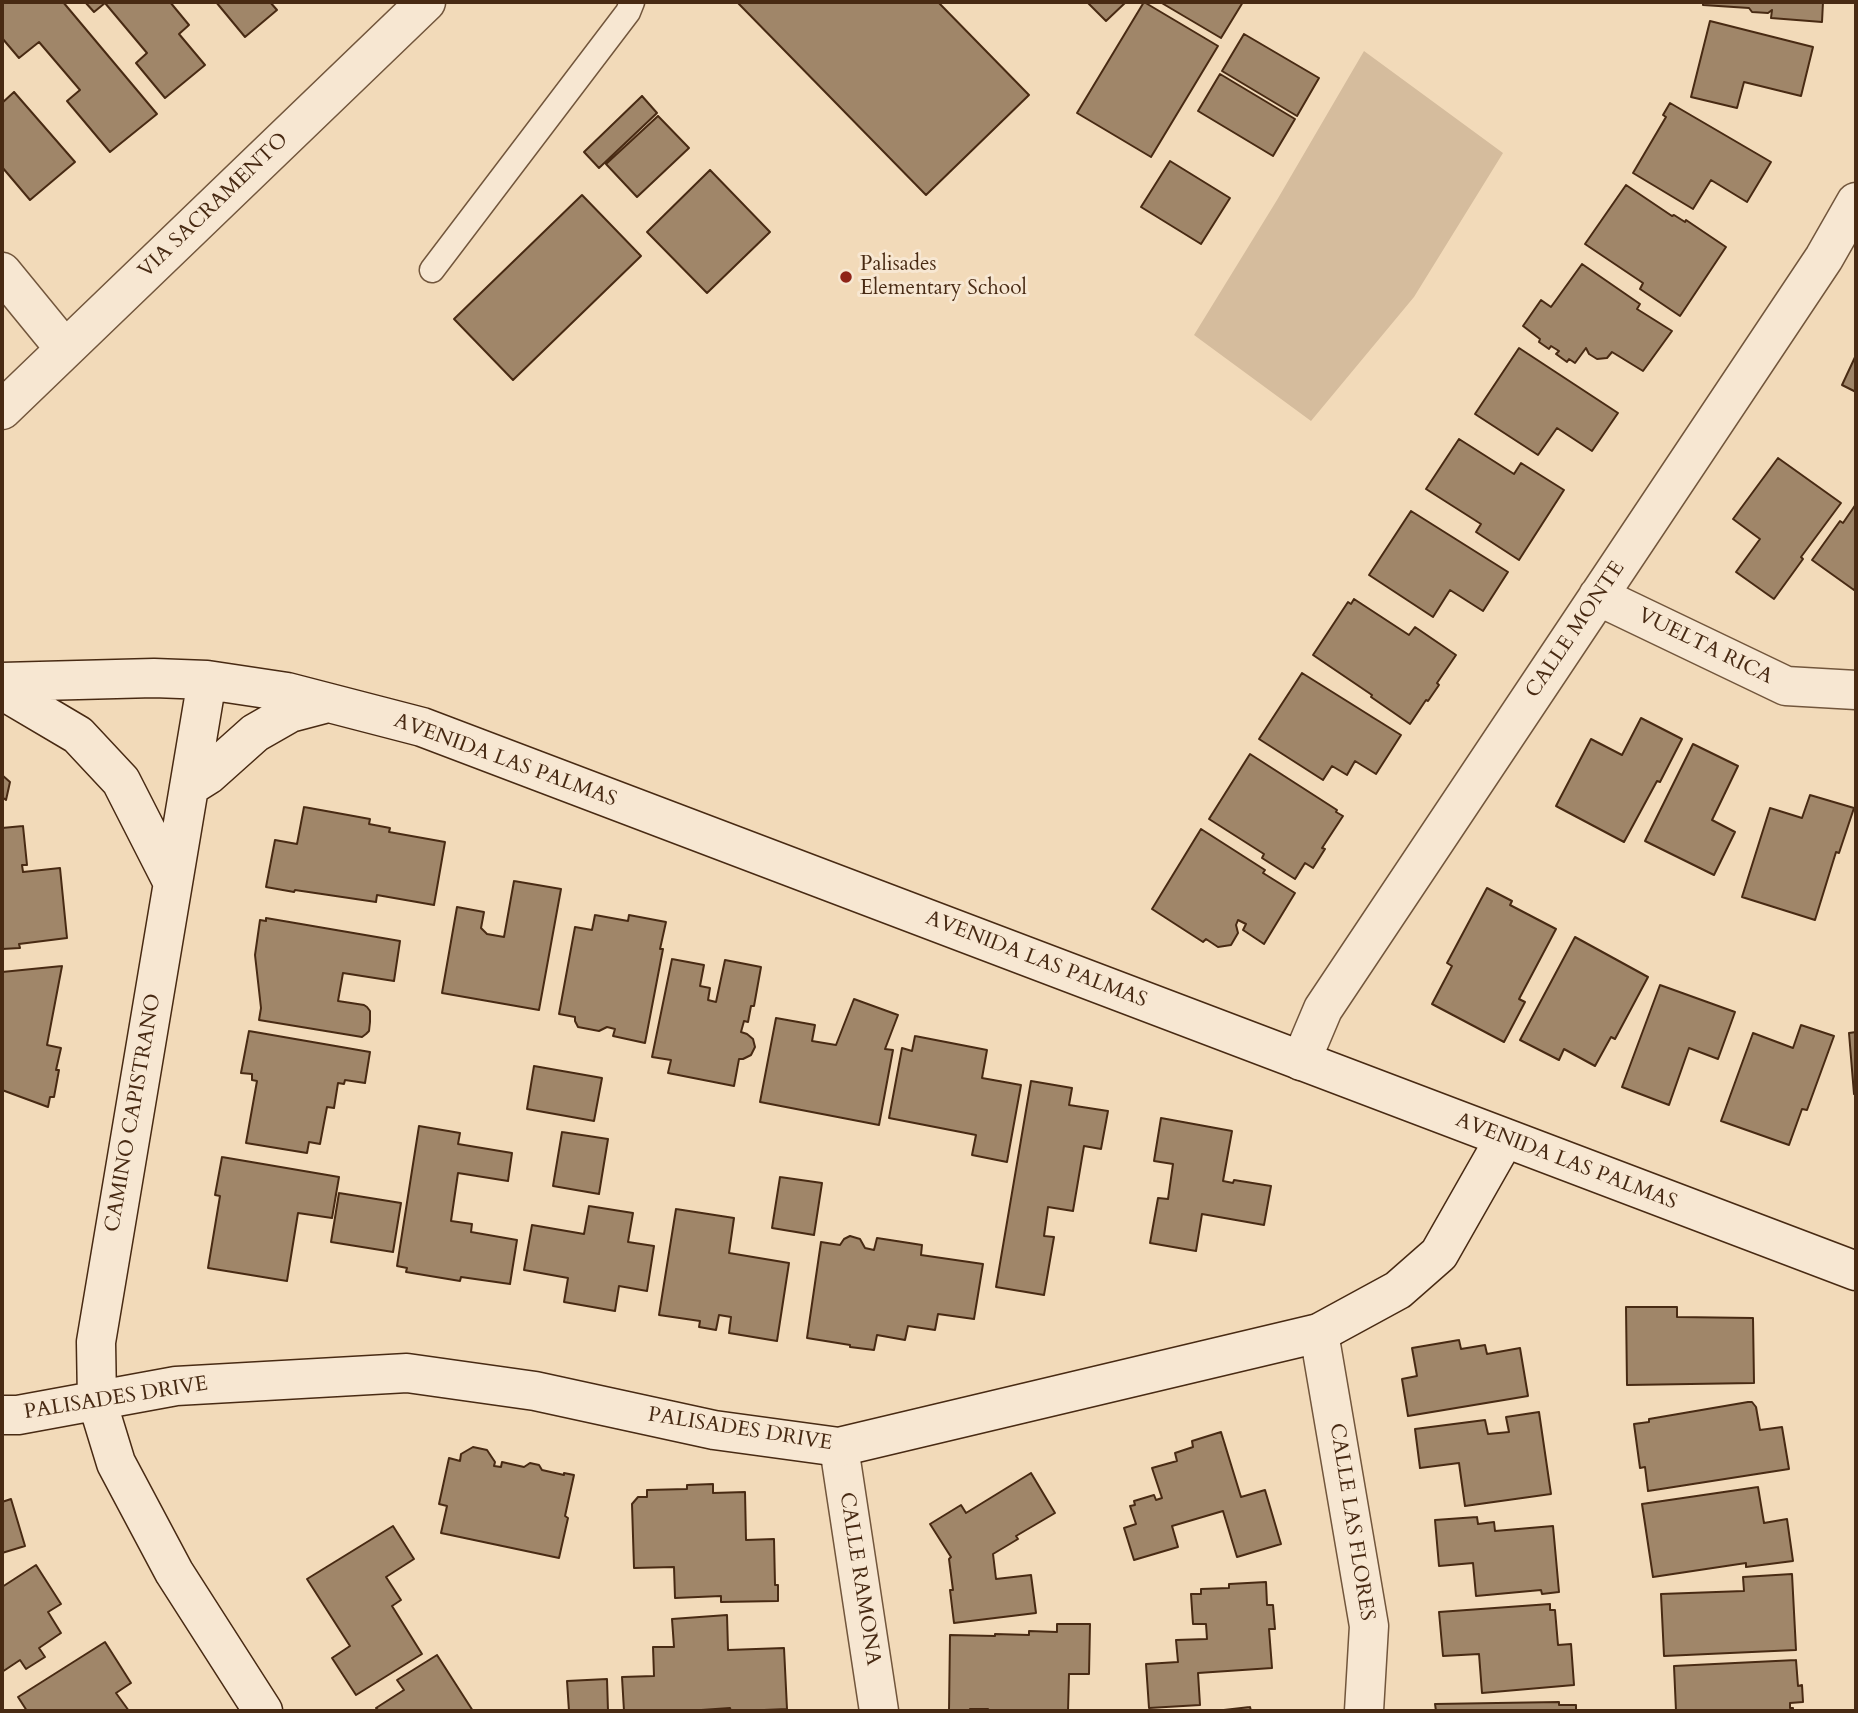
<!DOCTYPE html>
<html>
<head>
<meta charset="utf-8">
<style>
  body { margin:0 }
  #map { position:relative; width:1858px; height:1713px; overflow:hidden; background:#f2dab9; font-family:Cardo,serif }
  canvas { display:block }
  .frame { position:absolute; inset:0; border:4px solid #482a13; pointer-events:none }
</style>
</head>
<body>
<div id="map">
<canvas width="1858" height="1713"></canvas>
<div class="frame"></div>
</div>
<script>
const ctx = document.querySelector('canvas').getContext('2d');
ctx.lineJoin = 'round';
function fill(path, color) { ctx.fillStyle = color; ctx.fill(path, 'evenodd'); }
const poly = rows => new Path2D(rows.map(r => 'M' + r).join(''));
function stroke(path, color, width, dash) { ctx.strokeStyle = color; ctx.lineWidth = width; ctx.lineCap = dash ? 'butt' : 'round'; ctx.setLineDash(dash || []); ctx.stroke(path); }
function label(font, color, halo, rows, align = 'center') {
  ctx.font = font + ' Cardo,serif'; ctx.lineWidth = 6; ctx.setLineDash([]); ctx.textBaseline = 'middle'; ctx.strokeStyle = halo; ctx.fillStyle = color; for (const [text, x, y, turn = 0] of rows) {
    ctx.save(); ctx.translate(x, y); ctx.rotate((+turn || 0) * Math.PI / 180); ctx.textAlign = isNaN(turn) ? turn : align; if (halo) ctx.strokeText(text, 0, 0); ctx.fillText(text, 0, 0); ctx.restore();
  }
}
fill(poly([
  [1364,51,1503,153,1414,297,1311,421,1194,335,1277,200]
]), '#d5bc9d');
const building = poly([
  [2,2,63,2,157,114,110,152,67,101,80,90,39,42,19,58,2,38,2,2],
  [85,2,170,2,189,25,179,34,205,65,165,98,136,63,147,53,105,3,94,12,85,2],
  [216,2,270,2,277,10,245,37,216,2],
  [737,2,938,2,1029,95,926,195,737,2],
  [1087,2,1126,2,1106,21,1087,2],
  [1144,2,1218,46,1151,157,1077,113,1144,2],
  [1160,2,1243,2,1221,38,1160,2],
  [1703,2,1823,2,1822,22,1771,18,1772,10,1768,13,1752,12,1749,8,1703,5,1703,2],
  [1710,21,1813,47,1801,96,1744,82,1737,108,1691,97,1710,21],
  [1244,34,1319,78,1297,116,1222,71,1244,34],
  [1220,74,1295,119,1273,156,1198,111,1220,74],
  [14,92,75,162,30,200,2,167,2,103,14,92],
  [642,96,657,113,599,168,584,152,642,96],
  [1670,103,1771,162,1747,202,1711,180,1693,209,1633,173,1666,117,1663,115,1670,103],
  [658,116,689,148,637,197,606,164,658,116],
  [1170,161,1230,198,1201,244,1141,207,1170,161],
  [710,170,770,232,707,293,647,232,710,170],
  [1626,185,1672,216,1674,215,1685,222,1686,220,1726,247,1680,316,1640,289,1643,283,1585,244,1626,185],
  [582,195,641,256,513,380,454,319,582,195],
  [1582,264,1640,304,1637,309,1672,331,1643,371,1612,352,1607,358,1597,359,1589,354,1586,348,1575,363,1569,359,1567,362,1556,354,1559,351,1551,346,1549,349,1539,342,1540,339,1523,326,1541,300,1551,307,1582,264],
  [1519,348,1618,413,1592,451,1557,428,1538,455,1475,414,1519,348],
  [1856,355,1856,392,1842,385,1856,355],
  [1459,439,1514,474,1521,463,1564,490,1519,560,1476,532,1481,524,1426,489,1459,439],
  [1778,458,1841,503,1801,557,1803,559,1774,599,1736,572,1760,539,1733,519,1778,458],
  [1856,504,1856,587,1854,590,1812,560,1840,521,1843,523,1856,504],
  [1411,511,1508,572,1483,611,1450,590,1433,617,1369,575,1411,511],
  [1354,599,1409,635,1415,627,1456,655,1437,683,1439,685,1428,701,1426,700,1410,724,1371,697,1372,695,1313,655,1348,602,1351,604,1354,599],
  [1302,673,1401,735,1376,774,1355,761,1347,775,1332,766,1323,780,1259,739,1302,673],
  [1641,718,1682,739,1660,782,1657,781,1624,842,1556,806,1591,739,1622,755,1641,718],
  [1693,744,1738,766,1712,820,1735,832,1714,875,1645,841,1693,744],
  [1250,754,1337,810,1336,812,1343,816,1322,848,1325,849,1313,868,1305,863,1295,879,1262,858,1264,854,1209,819,1250,754],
  [2,775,10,782,6,800,2,797,2,775],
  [1810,795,1854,808,1839,853,1836,852,1815,920,1742,897,1770,808,1802,818,1810,795],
  [304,807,370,819,369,824,390,828,389,832,445,842,434,905,377,895,376,902,295,890,294,892,266,887,275,840,297,844,304,807],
  [23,826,27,865,22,865,23,872,60,868,67,938,19,944,20,948,2,949,2,828,23,826],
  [1201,829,1265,870,1263,873,1295,893,1264,944,1243,930,1246,924,1238,920,1236,925,1238,933,1231,945,1218,947,1206,939,1203,942,1152,909,1201,829],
  [514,881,561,889,539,1010,442,993,457,907,484,912,481,928,487,934,504,937,514,881],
  [1487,888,1512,901,1510,905,1556,929,1519,999,1525,1002,1504,1042,1432,1004,1452,966,1447,963,1487,888],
  [595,915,628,921,629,915,666,922,660,949,663,949,645,1043,613,1036,615,1029,607,1027,599,1031,578,1027,575,1021,575,1017,559,1014,575,927,592,930,595,915],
  [266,918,400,941,394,981,343,973,338,1001,364,1005,367,1007,370,1011,370,1022,369,1031,366,1034,362,1037,259,1020,261,1008,255,955,260,920,266,921,266,918],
  [1575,937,1648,977,1615,1039,1611,1037,1595,1066,1564,1049,1559,1060,1520,1040,1575,937],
  [672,959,704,965,700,986,710,988,708,1000,716,1002,725,960,761,967,754,1006,751,1006,748,1022,744,1021,741,1032,747,1034,753,1039,755,1047,751,1055,743,1059,739,1059,734,1086,668,1073,671,1060,652,1057,672,959],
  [62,966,47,1045,61,1048,56,1070,59,1070,54,1097,50,1097,48,1107,2,1090,2,972,62,966],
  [1660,985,1735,1012,1718,1059,1689,1048,1669,1105,1622,1087,1660,985],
  [854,999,898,1015,885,1049,893,1050,879,1125,760,1102,776,1018,815,1025,812,1041,836,1045,854,999],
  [1801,1025,1834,1036,1807,1110,1802,1109,1789,1145,1721,1121,1753,1033,1793,1048,1801,1025],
  [249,1031,370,1052,365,1083,345,1080,344,1084,338,1083,334,1108,327,1107,320,1144,309,1142,307,1153,246,1143,257,1081,252,1080,252,1074,241,1073,249,1031],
  [1856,1032,1856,1093,1854,1094,1849,1033,1856,1032],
  [915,1036,987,1050,982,1078,1021,1085,1007,1162,972,1155,976,1135,889,1118,902,1048,912,1051,915,1036],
  [534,1066,602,1078,594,1121,527,1109,534,1066],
  [1031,1081,1072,1088,1069,1105,1108,1111,1101,1149,1084,1146,1073,1211,1048,1207,1044,1236,1054,1237,1044,1295,996,1287,1031,1081],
  [1161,1118,1232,1131,1223,1181,1233,1183,1234,1180,1271,1186,1264,1225,1202,1214,1196,1251,1150,1243,1158,1198,1168,1199,1173,1164,1154,1161,1161,1118],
  [419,1126,460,1133,458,1144,512,1153,508,1181,458,1173,451,1221,472,1224,471,1232,517,1240,510,1284,461,1277,460,1281,406,1272,407,1268,397,1266,419,1126],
  [562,1132,608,1139,599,1194,553,1186,562,1132],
  [222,1157,339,1177,332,1218,298,1213,287,1281,208,1268,220,1196,215,1195,222,1157],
  [780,1177,822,1183,814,1235,772,1228,780,1177],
  [339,1193,401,1203,393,1252,331,1242,339,1193],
  [589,1206,633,1213,628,1242,654,1246,647,1291,619,1286,615,1311,564,1302,568,1278,524,1270,532,1225,584,1234,589,1206],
  [676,1209,734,1218,729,1253,789,1263,777,1341,729,1333,731,1317,719,1315,716,1330,699,1327,700,1321,659,1315,676,1209],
  [850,1236,860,1239,865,1248,874,1250,877,1238,922,1245,921,1255,983,1264,974,1319,938,1314,935,1330,908,1326,905,1340,877,1335,874,1350,850,1347,850,1345,807,1338,821,1242,840,1245,844,1239,850,1236],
  [1626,1307,1677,1307,1677,1317,1753,1318,1754,1383,1627,1385,1626,1307],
  [1459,1340,1461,1349,1485,1345,1487,1354,1520,1348,1528,1396,1408,1416,1402,1379,1417,1376,1412,1348,1459,1340],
  [1748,1402,1752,1402,1756,1407,1760,1430,1782,1427,1789,1469,1648,1491,1645,1467,1640,1468,1634,1424,1649,1422,1649,1419,1748,1402],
  [1539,1412,1551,1494,1465,1506,1459,1463,1420,1468,1415,1429,1485,1420,1488,1434,1509,1432,1506,1417,1539,1412],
  [1221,1432,1241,1497,1265,1490,1281,1544,1237,1557,1223,1511,1172,1526,1178,1547,1134,1560,1124,1528,1136,1524,1130,1506,1135,1505,1134,1501,1154,1495,1156,1500,1162,1498,1152,1468,1177,1461,1175,1453,1193,1447,1192,1441,1221,1432],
  [473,1447,487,1450,495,1462,494,1466,501,1467,502,1462,524,1467,530,1463,539,1465,542,1470,564,1475,564,1473,574,1475,565,1516,568,1518,559,1558,441,1533,447,1506,439,1504,449,1458,460,1461,461,1454,473,1447],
  [1031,1473,1055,1513,1016,1536,1018,1539,993,1554,996,1579,1031,1575,1036,1613,954,1623,950,1590,953,1590,949,1559,951,1557,930,1524,961,1505,966,1513,1031,1473],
  [713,1484,713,1493,745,1492,746,1540,774,1539,775,1585,778,1585,778,1601,721,1602,721,1596,675,1598,674,1567,634,1568,632,1504,638,1497,647,1497,647,1490,687,1489,687,1485,713,1484],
  [1758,1487,1764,1523,1787,1519,1793,1561,1746,1567,1746,1563,1653,1577,1642,1504,1758,1487],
  [11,1499,25,1546,2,1553,2,1502,11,1499],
  [1477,1517,1478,1524,1494,1522,1495,1531,1553,1526,1559,1592,1542,1594,1541,1590,1476,1596,1473,1563,1439,1566,1435,1520,1477,1517],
  [393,1526,414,1559,386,1577,401,1600,392,1606,422,1654,356,1695,332,1658,350,1646,307,1579,393,1526],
  [36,1565,61,1604,48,1612,61,1633,39,1648,45,1657,26,1669,20,1660,2,1672,2,1587,36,1565],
  [1792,1574,1796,1650,1664,1656,1661,1594,1744,1591,1743,1577,1792,1574],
  [1266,1582,1267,1605,1273,1605,1275,1629,1269,1629,1272,1668,1198,1673,1200,1705,1149,1708,1146,1664,1178,1662,1176,1640,1207,1639,1206,1624,1193,1624,1191,1594,1201,1594,1201,1589,1229,1588,1229,1584,1266,1582],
  [1550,1604,1550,1610,1555,1610,1558,1645,1571,1644,1574,1685,1482,1693,1479,1654,1443,1656,1439,1612,1550,1604],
  [727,1615,728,1650,784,1648,787,1709,741,1711,731,1711,730,1708,687,1711,624,1711,622,1677,654,1676,653,1647,674,1647,672,1619,727,1615],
  [1057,1624,1090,1624,1089,1674,1069,1674,1068,1711,988,1711,988,1709,970,1709,970,1711,949,1711,950,1635,995,1636,995,1634,1029,1635,1029,1631,1057,1632,1057,1624],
  [105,1642,131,1683,116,1693,129,1711,27,1711,18,1697,105,1642],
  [437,1655,473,1711,379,1711,376,1708,404,1690,397,1680,437,1655],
  [1796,1660,1798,1686,1802,1685,1803,1702,1790,1703,1790,1708,1793,1708,1793,1711,1676,1711,1674,1666,1796,1660],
  [607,1679,608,1711,569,1711,567,1681,607,1679],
  [1559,1702,1559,1705,1576,1705,1576,1711,1436,1711,1435,1704,1559,1702],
  [1250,1707,1251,1711,1215,1711,1250,1707]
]);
fill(building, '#a08669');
stroke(building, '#482a13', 2);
const lane = poly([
  [432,270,628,12,632,2]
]);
const street = poly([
  [2,272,65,349],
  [2,410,426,2],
  [1598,596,1786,686,1856,690],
  [1301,1061,1323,1009,1824,258,1856,202],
  [1319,1333,1369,1626,1364,1711],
  [839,1447,879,1711]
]);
const secondary = poly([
  [207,680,96,1342,97,1401,116,1463,174,1572,263,1711],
  [2,682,154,678,207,680,287,692,422,727,1856,1271],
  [2,690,78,735,121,781,173,883],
  [189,787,208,775,255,733,290,713,328,703],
  [2,1415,18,1415,176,1386,407,1373,535,1391,714,1430,839,1447,1319,1333,1398,1290,1439,1254,1505,1138]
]);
stroke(lane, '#72563c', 27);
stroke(street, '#72563c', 41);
stroke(secondary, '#482a13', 41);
stroke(lane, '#f7e7d2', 24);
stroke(street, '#f7e7d2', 38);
stroke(secondary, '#f7e7d2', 38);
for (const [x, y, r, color] of [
  [846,277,7,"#8f2418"]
]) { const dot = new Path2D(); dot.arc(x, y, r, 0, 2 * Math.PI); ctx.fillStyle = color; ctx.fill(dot); stroke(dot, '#f7e7d2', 2.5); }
label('21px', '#482a13', '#f7e7d2', [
  ["VIA SACRAMENTO",214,206,-44],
  ["CALLE MONTE",1576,630,-56],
  ["VUELTA RICA",1705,647,26],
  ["AVENIDA LAS PALMAS",505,761,20],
  ["AVENIDA LAS PALMAS",1036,960,21],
  ["CAMINO CAPISTRANO",134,1113,-80],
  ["AVENIDA LAS PALMAS",1566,1162,21],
  ["PALISADES DRIVE",116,1399,-9],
  ["PALISADES DRIVE",740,1430,9],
  ["CALLE LAS FLORES",1351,1522,81],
  ["CALLE RAMONA",859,1579,81]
]);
label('21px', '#482a13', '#f7e7d2', [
  ["Palisades",860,265],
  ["Elementary School",860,289]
], 'left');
</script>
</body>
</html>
